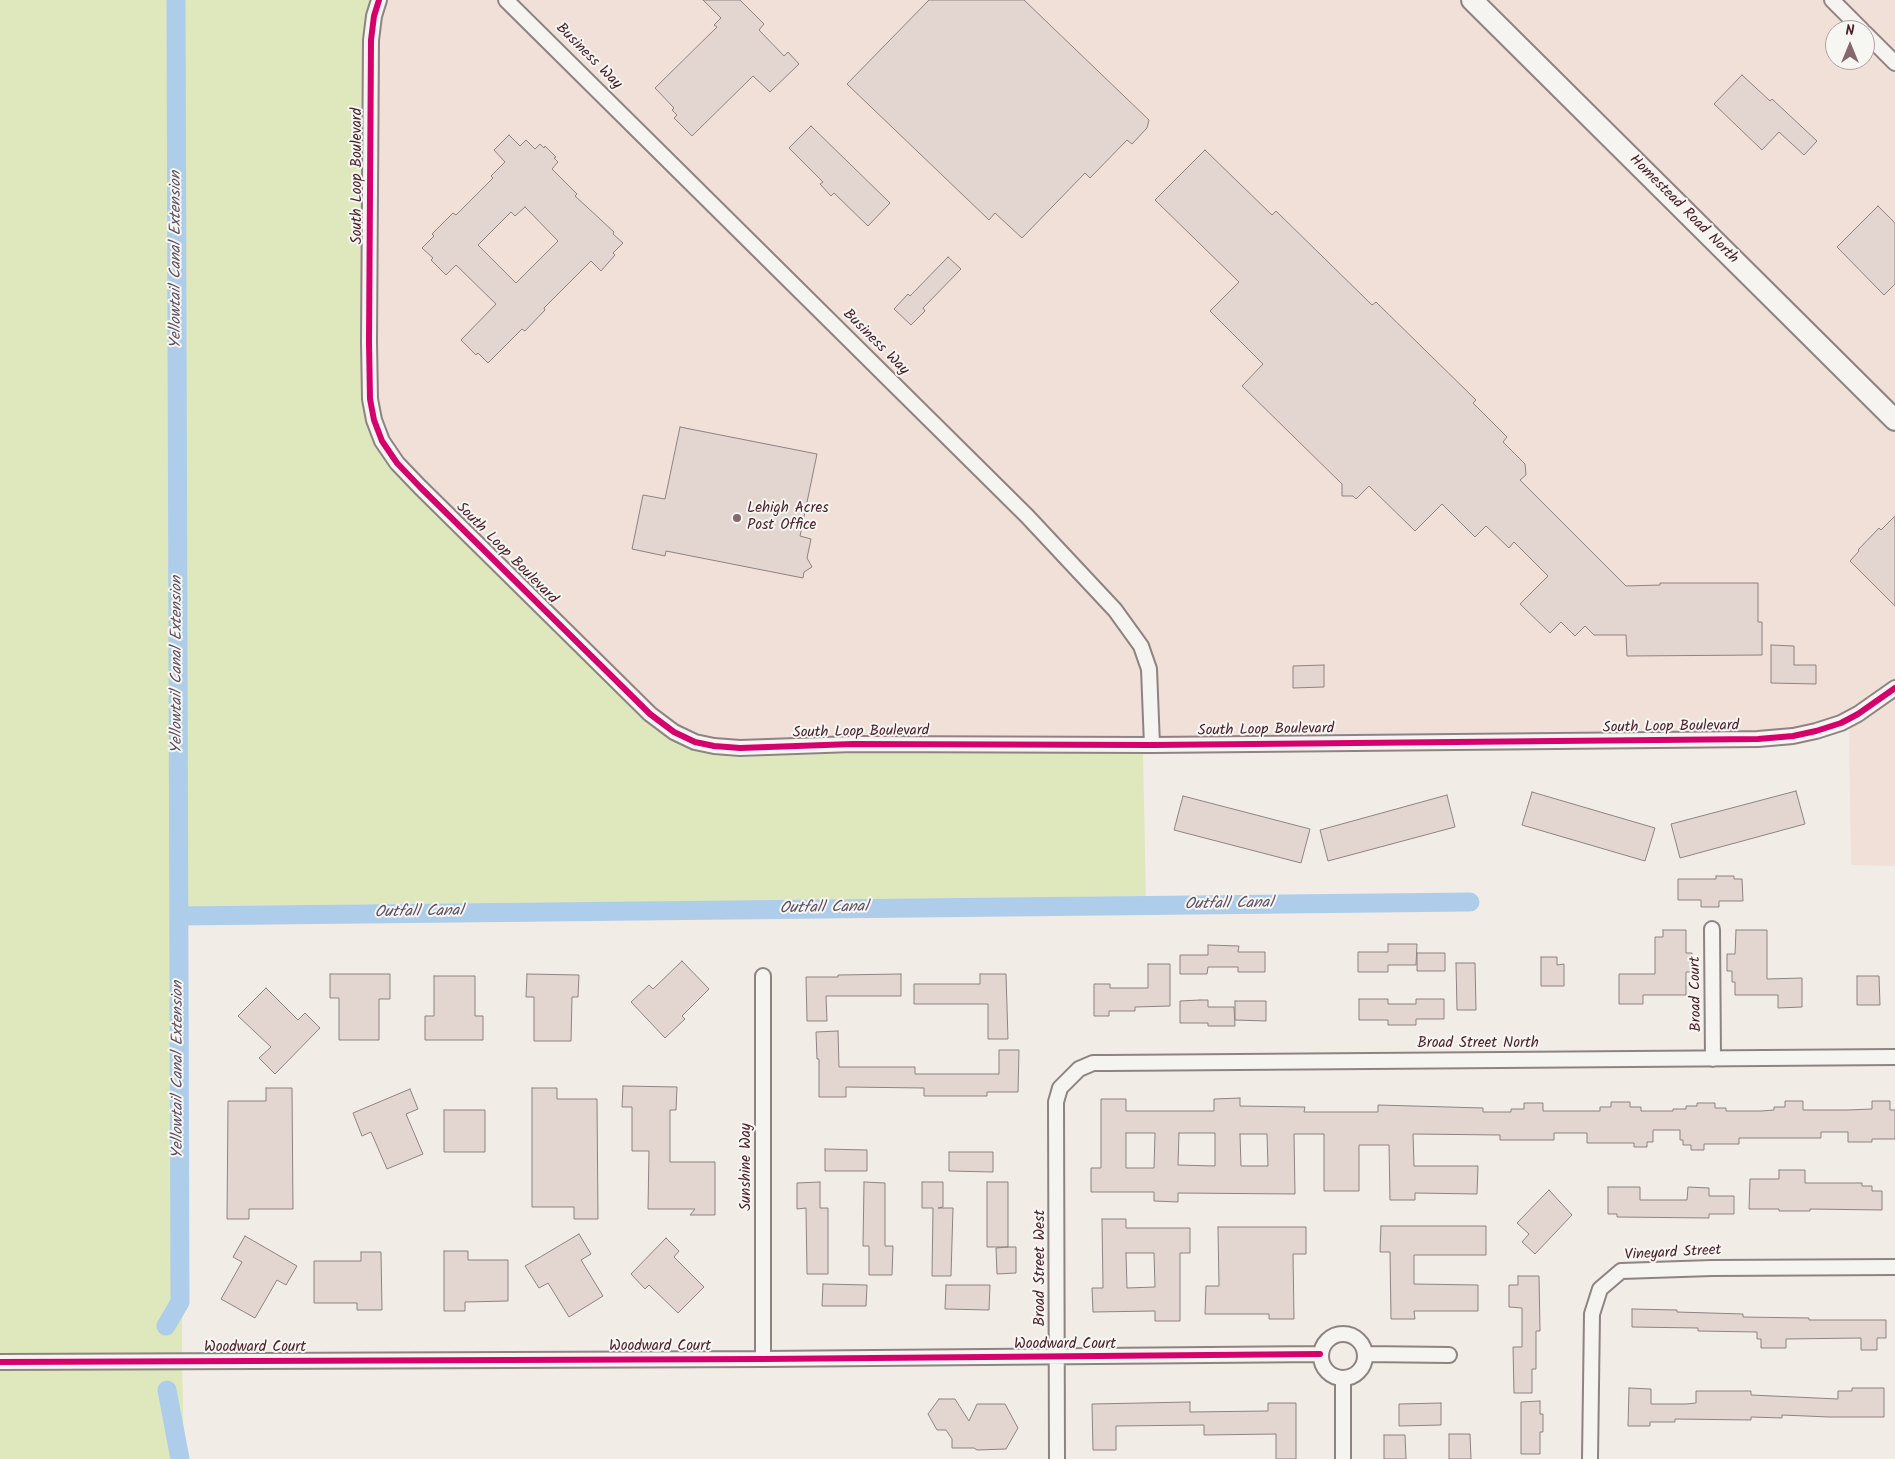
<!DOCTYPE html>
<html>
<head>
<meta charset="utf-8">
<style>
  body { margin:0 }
  #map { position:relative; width:1895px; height:1459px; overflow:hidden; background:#f2ece7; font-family:Kalam,sans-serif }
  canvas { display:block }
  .north { position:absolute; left:1825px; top:20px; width:50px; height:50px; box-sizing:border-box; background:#f6f6f2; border:1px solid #b1a0a2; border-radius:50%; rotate:0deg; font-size:14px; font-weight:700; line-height:20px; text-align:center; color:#4a1f2b }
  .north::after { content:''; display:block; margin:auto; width:18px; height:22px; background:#85676d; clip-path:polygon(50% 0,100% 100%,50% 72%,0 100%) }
</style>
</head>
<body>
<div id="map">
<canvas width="1895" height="1459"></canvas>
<div class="north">N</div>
</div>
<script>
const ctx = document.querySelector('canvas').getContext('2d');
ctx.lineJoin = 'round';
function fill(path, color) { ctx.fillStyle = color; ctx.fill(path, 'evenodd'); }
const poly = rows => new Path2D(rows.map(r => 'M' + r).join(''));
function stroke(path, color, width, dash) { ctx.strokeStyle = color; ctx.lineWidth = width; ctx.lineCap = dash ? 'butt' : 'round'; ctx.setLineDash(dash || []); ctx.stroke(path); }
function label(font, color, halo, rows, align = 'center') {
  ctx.font = font + ' Kalam,sans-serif'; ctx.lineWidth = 4; ctx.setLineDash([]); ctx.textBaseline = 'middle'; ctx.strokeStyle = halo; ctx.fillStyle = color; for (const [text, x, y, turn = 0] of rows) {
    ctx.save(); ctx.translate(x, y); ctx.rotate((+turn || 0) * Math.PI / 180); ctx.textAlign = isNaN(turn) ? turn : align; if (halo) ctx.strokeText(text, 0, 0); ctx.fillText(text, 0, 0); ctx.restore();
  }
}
fill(poly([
  [379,0,1895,0,1895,688,1816,731,740,748,674,732,397,463,370,399],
  [1835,30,1865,30,1865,60,1835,60],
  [1895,698,1895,866,1851,865,1849,729,1862,722]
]), '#f1e0d7');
fill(poly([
  [0,0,371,0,366,15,364,40,362,342,362,399,366,421,376,446,392,470,415,494,645,720,670,739,692,750,739,757,853,753,1143,753,1146,902,184,908,182,1356,184,1459,0,1459]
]), '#dee8bc');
stroke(poly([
  [179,916,1470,902],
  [166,1326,180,1302,176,0],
  [167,1390,180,1459]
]), '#adcdea', 19);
const building = poly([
  [703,0,740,0,764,24,759,30,784,56,788,52,799,64,770,92,753,76,692,136,674,118,677,115,672,110,674,108,655,88,717,27,714,25,721,18,703,0],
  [929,0,1024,0,1149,120,1147,128,1132,144,1127,140,1090,178,1085,173,1022,238,995,213,989,220,847,84,929,0],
  [1742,75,1770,101,1772,99,1817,141,1804,155,1779,132,1762,150,1714,104,1742,75],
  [811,126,890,203,868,226,834,193,831,196,820,184,823,182,789,148,811,126],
  [509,135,520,146,526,140,535,149,540,144,544,148,545,146,556,157,554,158,558,162,552,169,577,194,575,196,614,232,613,234,623,243,613,253,615,255,601,271,591,261,544,308,545,310,525,331,522,329,488,363,478,353,476,355,461,340,496,304,456,265,446,275,431,260,433,258,422,248,434,236,432,234,453,213,456,215,493,178,491,176,505,162,494,150,509,135],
  [525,207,558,241,516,283,478,245,511,212,515,216,525,207],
  [1205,150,1272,215,1276,211,1372,305,1376,302,1476,400,1473,403,1507,437,1503,442,1525,464,1526,475,1520,480,1626,586,1660,585,1660,583,1758,583,1758,622,1762,622,1762,655,1627,656,1626,635,1594,635,1585,626,1575,636,1561,622,1550,633,1520,604,1548,576,1514,542,1509,548,1486,526,1475,537,1442,504,1415,531,1369,486,1356,499,1353,496,1342,496,1342,484,1242,386,1263,364,1210,311,1239,282,1155,200,1205,150],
  [1878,206,1895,223,1895,284,1884,295,1837,247,1878,206],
  [948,257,961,269,923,308,925,311,911,325,894,309,908,294,910,296,948,257],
  [680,427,817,454,800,536,811,539,807,558,812,567,804,572,803,578,666,551,665,556,632,549,643,495,665,499,680,427],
  [1895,516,1895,606,1850,561,1859,551,1858,550,1879,528,1881,530,1895,516],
  [1771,645,1794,646,1794,665,1816,665,1816,684,1771,683,1771,645],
  [1324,665,1324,687,1293,688,1293,666,1324,665],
  [1796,791,1805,824,1680,858,1671,824,1796,791],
  [1532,792,1655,828,1645,861,1522,825,1532,792],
  [1447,795,1455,827,1328,861,1320,830,1447,795],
  [1183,796,1310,829,1301,863,1174,830,1183,796],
  [1716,876,1734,876,1734,879,1742,879,1743,901,1719,901,1719,907,1701,907,1701,900,1678,900,1678,879,1716,879,1716,876],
  [1663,930,1686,930,1686,953,1692,953,1692,972,1686,972,1686,995,1643,995,1643,1004,1619,1004,1619,974,1655,974,1655,937,1663,937,1663,930],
  [1736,930,1767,930,1767,979,1802,978,1802,1007,1778,1008,1778,995,1735,995,1735,982,1732,982,1732,971,1727,971,1727,954,1735,954,1736,930],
  [1388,944,1417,944,1416,965,1388,965,1388,972,1358,972,1358,952,1388,952,1388,944],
  [1208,945,1239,946,1238,952,1265,952,1265,972,1238,972,1238,967,1208,967,1207,974,1180,974,1180,955,1208,955,1208,945],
  [1417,953,1445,953,1445,971,1417,971,1417,953],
  [1541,957,1557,957,1557,965,1564,964,1564,986,1541,986,1541,957],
  [682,961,709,989,682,1016,685,1019,665,1038,631,1002,649,985,653,989,682,961],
  [1456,963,1475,963,1476,1010,1457,1010,1456,963],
  [1148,964,1170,964,1170,1006,1135,1007,1135,1011,1109,1011,1109,1016,1094,1016,1094,984,1110,984,1110,988,1148,988,1148,964],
  [330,974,390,974,390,999,379,999,379,1040,339,1040,339,998,330,998,330,974],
  [527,974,579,975,578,997,572,997,571,1041,534,1041,534,997,526,997,527,974],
  [901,974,901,996,826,996,827,1021,807,1021,806,977,838,977,838,975,901,974],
  [980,974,1006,974,1008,1039,988,1039,988,1004,914,1004,914,984,980,984,980,974],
  [434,976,475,976,475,1016,483,1016,483,1040,425,1040,425,1016,434,1016,434,976],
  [1857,976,1879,976,1880,1005,1857,1005,1857,976],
  [266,988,298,1020,305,1013,320,1028,275,1074,259,1058,271,1047,238,1016,266,988],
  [1359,999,1388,999,1388,1004,1416,1004,1416,999,1444,999,1444,1019,1416,1019,1416,1025,1388,1025,1388,1020,1359,1020,1359,999],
  [1200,1000,1208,1000,1208,1007,1234,1007,1235,1026,1208,1026,1208,1023,1180,1023,1180,1001,1200,1000],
  [1235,1001,1266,1001,1266,1021,1235,1020,1235,1001],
  [838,1031,839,1067,915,1067,915,1074,999,1074,999,1050,1019,1050,1018,1092,987,1092,987,1096,924,1096,924,1088,846,1087,846,1097,819,1097,819,1059,817,1059,816,1032,838,1031],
  [623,1086,677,1087,676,1110,670,1110,670,1162,715,1162,715,1215,690,1215,695,1209,648,1209,649,1151,632,1151,632,1107,622,1107,623,1086],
  [266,1088,292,1088,293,1209,249,1209,249,1219,227,1219,228,1101,266,1101,266,1088],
  [532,1088,557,1088,557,1099,597,1099,598,1219,574,1219,574,1207,532,1207,532,1088],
  [410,1089,418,1109,406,1114,423,1154,387,1169,371,1132,362,1136,353,1113,410,1089],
  [1240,1098,1240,1106,1305,1107,1304,1112,1378,1112,1378,1105,1483,1108,1483,1112,1511,1112,1511,1109,1524,1109,1524,1103,1543,1103,1543,1111,1600,1111,1600,1107,1611,1107,1611,1102,1630,1102,1630,1107,1641,1107,1641,1111,1673,1111,1673,1109,1686,1109,1686,1106,1697,1106,1697,1103,1715,1103,1715,1108,1726,1108,1726,1111,1761,1111,1774,1110,1774,1107,1785,1107,1785,1101,1803,1101,1803,1110,1848,1110,1872,1109,1872,1101,1890,1101,1890,1110,1895,1110,1895,1139,1872,1139,1872,1142,1848,1142,1848,1132,1821,1132,1821,1138,1739,1138,1739,1144,1704,1144,1704,1150,1691,1150,1691,1145,1683,1145,1683,1140,1680,1140,1680,1130,1653,1130,1653,1142,1647,1142,1647,1147,1634,1147,1634,1143,1587,1143,1587,1133,1554,1133,1554,1140,1500,1140,1500,1135,1413,1134,1414,1166,1478,1166,1477,1194,1415,1193,1415,1200,1390,1200,1389,1145,1359,1145,1359,1191,1324,1191,1324,1134,1294,1134,1295,1194,1178,1193,1178,1202,1154,1201,1154,1192,1091,1192,1091,1168,1101,1168,1101,1099,1126,1099,1126,1111,1214,1111,1214,1099,1240,1098],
  [1126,1133,1155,1133,1154,1168,1126,1168,1126,1133],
  [1179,1133,1215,1133,1215,1166,1178,1165,1179,1133],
  [1240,1134,1267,1134,1268,1166,1241,1166,1240,1134],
  [444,1110,485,1110,485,1152,444,1152,444,1110],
  [825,1149,867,1150,867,1171,825,1171,825,1149],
  [949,1152,993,1152,993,1172,949,1171,949,1152],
  [1779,1170,1805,1170,1805,1183,1862,1183,1862,1186,1872,1186,1872,1191,1882,1191,1882,1210,1810,1209,1810,1211,1779,1211,1779,1209,1749,1209,1750,1179,1779,1179,1779,1170],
  [820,1182,820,1208,828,1208,828,1274,807,1274,806,1208,797,1209,797,1183,820,1182],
  [864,1182,885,1183,885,1246,893,1246,892,1275,869,1275,869,1246,863,1246,864,1182],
  [922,1182,943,1182,943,1207,938,1208,953,1208,951,1276,932,1276,933,1208,922,1208,922,1182],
  [987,1182,1008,1182,1008,1247,987,1247,987,1182],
  [1608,1187,1640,1187,1640,1200,1687,1200,1688,1187,1709,1188,1709,1196,1734,1196,1734,1214,1709,1214,1709,1218,1617,1217,1617,1214,1608,1214,1608,1187],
  [1549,1190,1572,1215,1535,1254,1522,1242,1529,1234,1517,1223,1549,1190],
  [1102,1219,1126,1219,1126,1228,1190,1228,1190,1253,1180,1253,1180,1321,1155,1321,1155,1311,1093,1312,1092,1288,1103,1288,1102,1219],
  [1126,1253,1154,1253,1155,1287,1127,1288,1126,1253],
  [1381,1226,1486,1226,1486,1255,1414,1255,1414,1284,1478,1285,1478,1311,1414,1311,1415,1319,1391,1319,1390,1252,1380,1252,1381,1226],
  [1218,1227,1306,1227,1306,1254,1293,1254,1294,1319,1269,1319,1269,1314,1205,1314,1206,1286,1219,1286,1218,1227],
  [579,1234,591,1254,581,1260,603,1296,569,1317,548,1283,539,1288,525,1266,579,1234],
  [245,1236,297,1266,286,1285,277,1280,255,1318,221,1299,242,1262,233,1257,245,1236],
  [666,1238,679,1251,674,1257,704,1287,678,1313,649,1285,645,1289,631,1274,666,1238],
  [1008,1247,1016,1247,1016,1273,997,1274,996,1248,1008,1247],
  [444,1251,468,1251,468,1260,508,1260,508,1301,465,1302,465,1311,444,1311,444,1251],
  [361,1252,381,1252,382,1310,357,1310,357,1303,314,1303,314,1261,361,1261,361,1252],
  [1518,1276,1539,1276,1540,1331,1536,1331,1536,1369,1532,1369,1532,1393,1514,1393,1513,1347,1522,1347,1522,1308,1509,1307,1509,1285,1518,1285,1518,1276],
  [823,1284,867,1285,866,1306,822,1306,823,1284],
  [946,1285,990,1285,989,1310,945,1309,946,1285],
  [1632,1309,1677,1310,1677,1312,1743,1314,1743,1317,1809,1318,1809,1320,1886,1320,1886,1338,1877,1338,1877,1350,1861,1350,1861,1338,1786,1339,1786,1348,1761,1348,1761,1339,1757,1339,1757,1332,1698,1331,1698,1328,1632,1327,1632,1309],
  [1629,1388,1651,1389,1651,1404,1686,1404,1696,1403,1696,1391,1751,1391,1751,1395,1838,1399,1838,1391,1852,1391,1852,1388,1884,1388,1884,1417,1829,1417,1782,1415,1782,1418,1751,1417,1751,1420,1675,1419,1675,1422,1650,1422,1650,1426,1628,1426,1629,1388],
  [939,1399,955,1399,969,1421,977,1404,1005,1404,1018,1428,1006,1449,977,1450,974,1448,952,1448,952,1439,946,1430,937,1430,928,1414,939,1399],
  [1540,1401,1540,1414,1543,1414,1543,1432,1540,1432,1540,1454,1521,1454,1521,1402,1540,1401],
  [1190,1402,1190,1412,1268,1411,1268,1403,1296,1403,1296,1459,1276,1459,1276,1434,1204,1435,1204,1425,1116,1426,1116,1450,1093,1450,1092,1404,1190,1402],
  [1441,1403,1441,1425,1399,1426,1399,1404,1441,1403],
  [1449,1434,1470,1434,1471,1459,1449,1459,1449,1434],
  [1384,1435,1405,1435,1406,1459,1384,1459,1384,1435]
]);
fill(building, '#e3d5cf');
stroke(building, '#8e8383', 1);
const minor = poly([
  [379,0,374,16,371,40,369,342,370,399,374,420,382,441,397,463,420,487,650,714,674,732,695,742,714,746,740,748,853,744,1152,745,1758,739,1793,736,1816,731,1841,723,1858,714,1895,688],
  [506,0,1027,516,1115,610,1141,646,1149,669,1152,745],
  [1832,0,1862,30],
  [1865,33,1895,63],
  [1712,929,1713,1059],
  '1321 1356a22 22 0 1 1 44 0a22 22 0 1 1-44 0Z',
  [1365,1354,1449,1355],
  [763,1359,763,976],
  [0,1362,763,1359,1320,1354],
  [1343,1378,1343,1459],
  [1057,1459,1056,1102,1060,1088,1079,1069,1093,1063,1107,1063,1895,1057],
  [1590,1459,1592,1314,1600,1289,1621,1271,1712,1268,1895,1267]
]);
const secondary = poly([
  [1472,0,1895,420]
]);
stroke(minor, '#8e8383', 18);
stroke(secondary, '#8e8383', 24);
stroke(minor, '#f5f4f1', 14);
stroke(secondary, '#f5f4f1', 20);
stroke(poly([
  [379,0,374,16,371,40,369,342,370,399,374,420,382,441,397,463,420,487,650,714,674,732,695,742,714,746,740,748,853,744,1152,745,1758,739,1793,736,1816,731,1841,723,1858,714,1895,688],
  [0,1362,763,1359,1320,1354]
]), '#d6006c', 6);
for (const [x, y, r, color] of [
  [737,518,5,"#85676d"]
]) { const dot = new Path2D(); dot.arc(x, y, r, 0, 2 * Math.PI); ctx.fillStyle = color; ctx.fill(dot); stroke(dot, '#f6f6f2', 2); }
label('15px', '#4a1f2b', '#f6f6f2', [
  ["Business Way",588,57,45],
  ["South Loop Boulevard",358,176,-90],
  ["Homestead Road North",1683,210,45],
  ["Business Way",875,343,45],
  ["South Loop Boulevard",506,554,45],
  ["South Loop Boulevard",1671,728,-1],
  ["South Loop Boulevard",1266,731,-1],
  ["South Loop Boulevard",861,733,-1],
  ["Broad Court",1697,994,-91],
  ["Broad Street North",1478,1044],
  ["Sunshine Way",747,1167,-90],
  ["Vineyard Street",1673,1254,-3],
  ["Broad Street West",1041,1268,-90],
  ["Woodward Court",1065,1345],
  ["Woodward Court",660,1347],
  ["Woodward Court",255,1348]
]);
label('15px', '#4a1f2b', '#f6f6f2', [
  ["Lehigh Acres",747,509],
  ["Post Office",747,526]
], 'left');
label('italic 16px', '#5f4f65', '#f6f6f2', [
  ["Yellowtail Canal Extension",177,260,-90],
  ["Yellowtail Canal Extension",178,665,-90],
  ["Outfall Canal",1229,905,-1],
  ["Outfall Canal",824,909,-1],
  ["Outfall Canal",419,913,-1],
  ["Yellowtail Canal Extension",179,1070,-90]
]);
</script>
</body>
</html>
